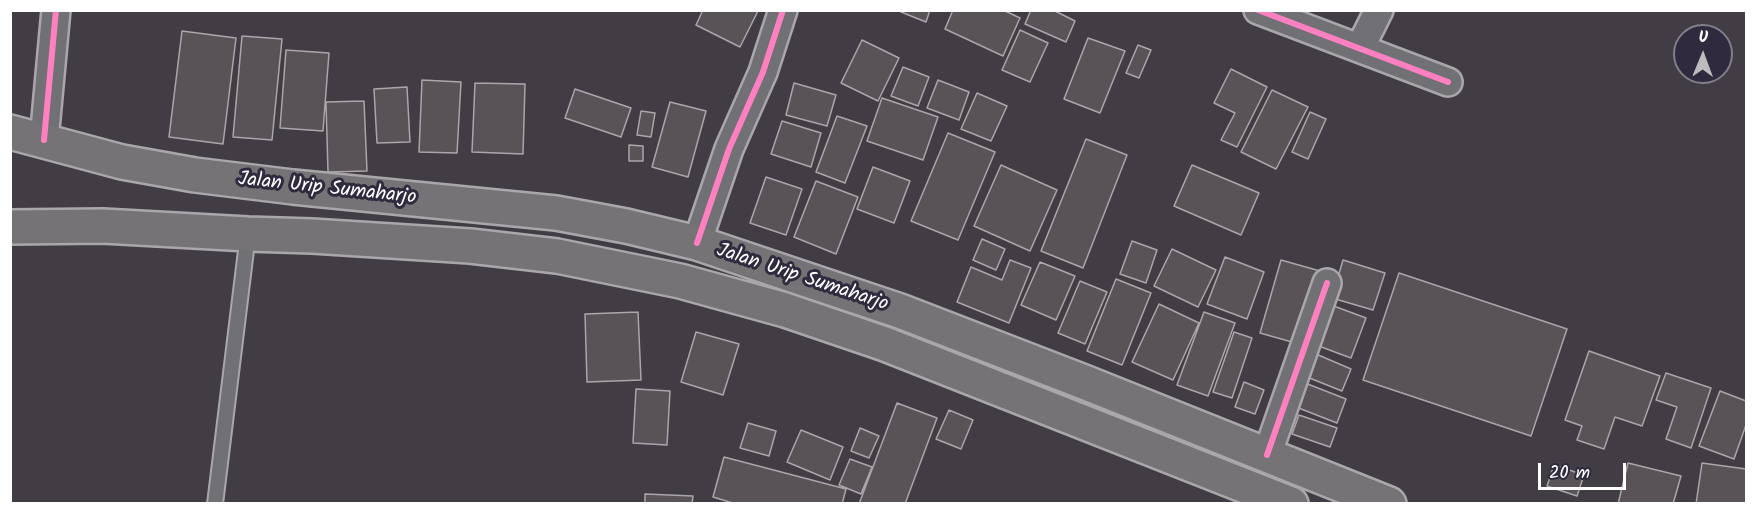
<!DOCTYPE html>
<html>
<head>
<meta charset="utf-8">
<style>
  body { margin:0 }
  #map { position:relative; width:1757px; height:514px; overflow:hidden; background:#423c44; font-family:Kalam,sans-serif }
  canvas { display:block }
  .frame { position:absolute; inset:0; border:12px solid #fff; pointer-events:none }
  .north { position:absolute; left:1673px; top:24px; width:60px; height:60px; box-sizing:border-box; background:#2f2a3d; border:2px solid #827f8b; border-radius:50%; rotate:1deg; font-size:16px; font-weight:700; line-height:24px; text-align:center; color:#fff }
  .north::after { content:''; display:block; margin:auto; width:21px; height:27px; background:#bdbbbe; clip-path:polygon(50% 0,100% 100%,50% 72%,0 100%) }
  .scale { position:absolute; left:1538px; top:463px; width:88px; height:27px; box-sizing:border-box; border:3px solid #fff; border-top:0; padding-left:8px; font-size:18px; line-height:21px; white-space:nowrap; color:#fff; -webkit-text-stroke:4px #2f2a3d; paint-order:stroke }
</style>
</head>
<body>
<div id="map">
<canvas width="1757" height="514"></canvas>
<div class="frame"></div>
<div class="north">U</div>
<div class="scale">20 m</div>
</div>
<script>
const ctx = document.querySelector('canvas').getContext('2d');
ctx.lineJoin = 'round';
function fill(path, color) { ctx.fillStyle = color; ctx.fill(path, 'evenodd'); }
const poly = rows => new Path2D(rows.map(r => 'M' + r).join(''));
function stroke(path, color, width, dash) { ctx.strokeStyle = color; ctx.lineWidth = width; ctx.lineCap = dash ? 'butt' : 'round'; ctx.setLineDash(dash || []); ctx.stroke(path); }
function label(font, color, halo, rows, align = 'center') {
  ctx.font = font + ' Kalam,sans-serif'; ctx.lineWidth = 6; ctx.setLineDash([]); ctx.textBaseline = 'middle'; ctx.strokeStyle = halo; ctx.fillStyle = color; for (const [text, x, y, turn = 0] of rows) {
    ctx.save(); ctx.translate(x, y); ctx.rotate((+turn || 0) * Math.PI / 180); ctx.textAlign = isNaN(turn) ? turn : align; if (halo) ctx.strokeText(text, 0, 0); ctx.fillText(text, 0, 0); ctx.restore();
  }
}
const building = poly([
  [703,10,757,10,758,11,740,47,696,25,703,10],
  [902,10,930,10,926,22,901,12,902,10],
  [953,10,1003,10,1020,18,1003,56,945,29,953,10],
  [1031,10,1053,10,1075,21,1066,42,1025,24,1031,10],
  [1020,30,1048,43,1030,82,1002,70,1020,30],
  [182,31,236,38,223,144,169,137,182,31],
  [242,36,282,39,272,140,233,137,242,36],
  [1088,38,1125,51,1100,113,1064,99,1088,38],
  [862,40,899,58,878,101,841,83,862,40],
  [1138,45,1151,50,1139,78,1126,73,1138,45],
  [286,50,329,53,323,131,280,128,286,50],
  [903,67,929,77,918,106,891,96,903,67],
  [1231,69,1267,87,1237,147,1221,140,1235,113,1214,103,1231,69],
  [422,80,461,82,457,153,419,152,422,80],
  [938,80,969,92,959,120,927,108,938,80],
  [475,83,525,84,523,154,472,152,475,83],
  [794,83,836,95,827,126,786,115,794,83],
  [407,87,410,142,377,143,374,89,407,87],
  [575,89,631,108,621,137,565,118,575,89],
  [1272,90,1308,107,1276,169,1241,152,1272,90],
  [977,93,1007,106,991,141,961,129,977,93],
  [882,98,938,117,923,160,867,141,882,98],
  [364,101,367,171,328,172,326,102,364,101],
  [670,102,706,111,688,177,652,167,670,102],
  [641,111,655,113,651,137,637,135,641,111],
  [1310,112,1326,119,1308,159,1292,152,1310,112],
  [837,116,867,126,845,183,816,172,837,116],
  [782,121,821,133,811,167,771,154,782,121],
  [948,133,995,152,958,240,911,221,948,133],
  [1086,139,1127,155,1083,268,1041,251,1086,139],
  [629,145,643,146,643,161,629,161,629,145],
  [1001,165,1057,190,1030,251,974,226,1001,165],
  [1192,165,1259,193,1241,235,1174,206,1192,165],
  [873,167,910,181,894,223,857,209,873,167],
  [766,177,802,189,786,235,750,223,766,177],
  [816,181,858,197,836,254,794,237,816,181],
  [982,239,1005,249,996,270,973,260,982,239],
  [1132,241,1157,250,1146,283,1120,274,1132,241],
  [1172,249,1216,270,1198,307,1154,286,1172,249],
  [1225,257,1264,272,1247,319,1207,304,1225,257],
  [1010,260,1031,268,1009,323,957,302,971,267,1002,280,1010,260],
  [1281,260,1320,271,1299,344,1260,333,1281,260],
  [1343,260,1385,273,1373,310,1332,298,1343,260],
  [1040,262,1075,276,1056,320,1021,305,1040,262],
  [1399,273,1567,329,1531,436,1363,380,1399,273],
  [1116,279,1151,293,1122,365,1087,351,1116,279],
  [1080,281,1107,292,1085,344,1058,333,1080,281],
  [1159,304,1199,323,1173,380,1132,362,1159,304],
  [1331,305,1366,318,1351,358,1316,345,1331,305],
  [638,312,641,380,587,382,585,314,638,312],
  [1204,312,1235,323,1208,396,1177,385,1204,312],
  [696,332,739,344,723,395,681,382,696,332],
  [1234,332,1252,338,1232,398,1213,392,1234,332],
  [1589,351,1660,376,1642,426,1615,417,1604,449,1577,440,1582,426,1565,420,1589,351],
  [1316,354,1351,369,1342,391,1307,377,1316,354],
  [1666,373,1711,388,1691,448,1666,439,1677,407,1656,400,1666,373],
  [1244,382,1264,390,1255,414,1235,407,1244,382],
  [1305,383,1346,399,1337,423,1296,407,1305,383],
  [636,389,670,391,667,445,633,443,636,389],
  [1720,391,1746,401,1746,425,1734,459,1699,446,1720,391],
  [897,403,937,418,905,504,859,504,897,403],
  [949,410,973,420,961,449,936,439,949,410],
  [1299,415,1337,428,1330,447,1292,434,1299,415],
  [748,423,776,431,769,456,740,448,748,423],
  [860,428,879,436,869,458,851,451,860,428],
  [801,430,843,447,830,480,787,462,801,430],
  [724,457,846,489,842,504,736,504,713,497,724,457],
  [850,459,872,467,861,494,839,485,850,459],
  [1628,463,1681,476,1673,504,1618,504,1628,463],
  [1702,463,1746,469,1746,504,1696,504,1702,463],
  [1554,465,1584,475,1577,496,1547,486,1554,465],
  [645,494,693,496,692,504,645,504,645,494]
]);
fill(building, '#595257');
stroke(building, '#aaa7ab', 1.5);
const service = poly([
  [215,504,248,234]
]);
const minor = poly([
  [1258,10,1448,82],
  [1360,48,1379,10],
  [44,140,56,10],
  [697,243,729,149,763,72,783,10],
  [1267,455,1327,283]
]);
const trunk = poly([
  [10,132,122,162,195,175,293,187,556,213,626,226,697,243,900,311,1084,382,1389,504],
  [10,227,103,226,248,234,312,236,470,246,557,256,680,281,785,310,885,344,1291,504]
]);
stroke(service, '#aaa7ab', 18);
stroke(minor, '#aaa7ab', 32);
stroke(trunk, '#aaa7ab', 38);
stroke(service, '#717074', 14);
stroke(minor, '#717074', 27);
stroke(trunk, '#767376', 33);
stroke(poly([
  [1258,10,1448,82],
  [44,140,56,10],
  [697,243,729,149,763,72,783,10],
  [1267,455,1327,283]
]), '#ff80c0', 6);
label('20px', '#fff', '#2f2a3d', [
  ["Jalan Urip Sumaharjo",327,190,6],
  ["Jalan Urip Sumaharjo",802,279,18]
]);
</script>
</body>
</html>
